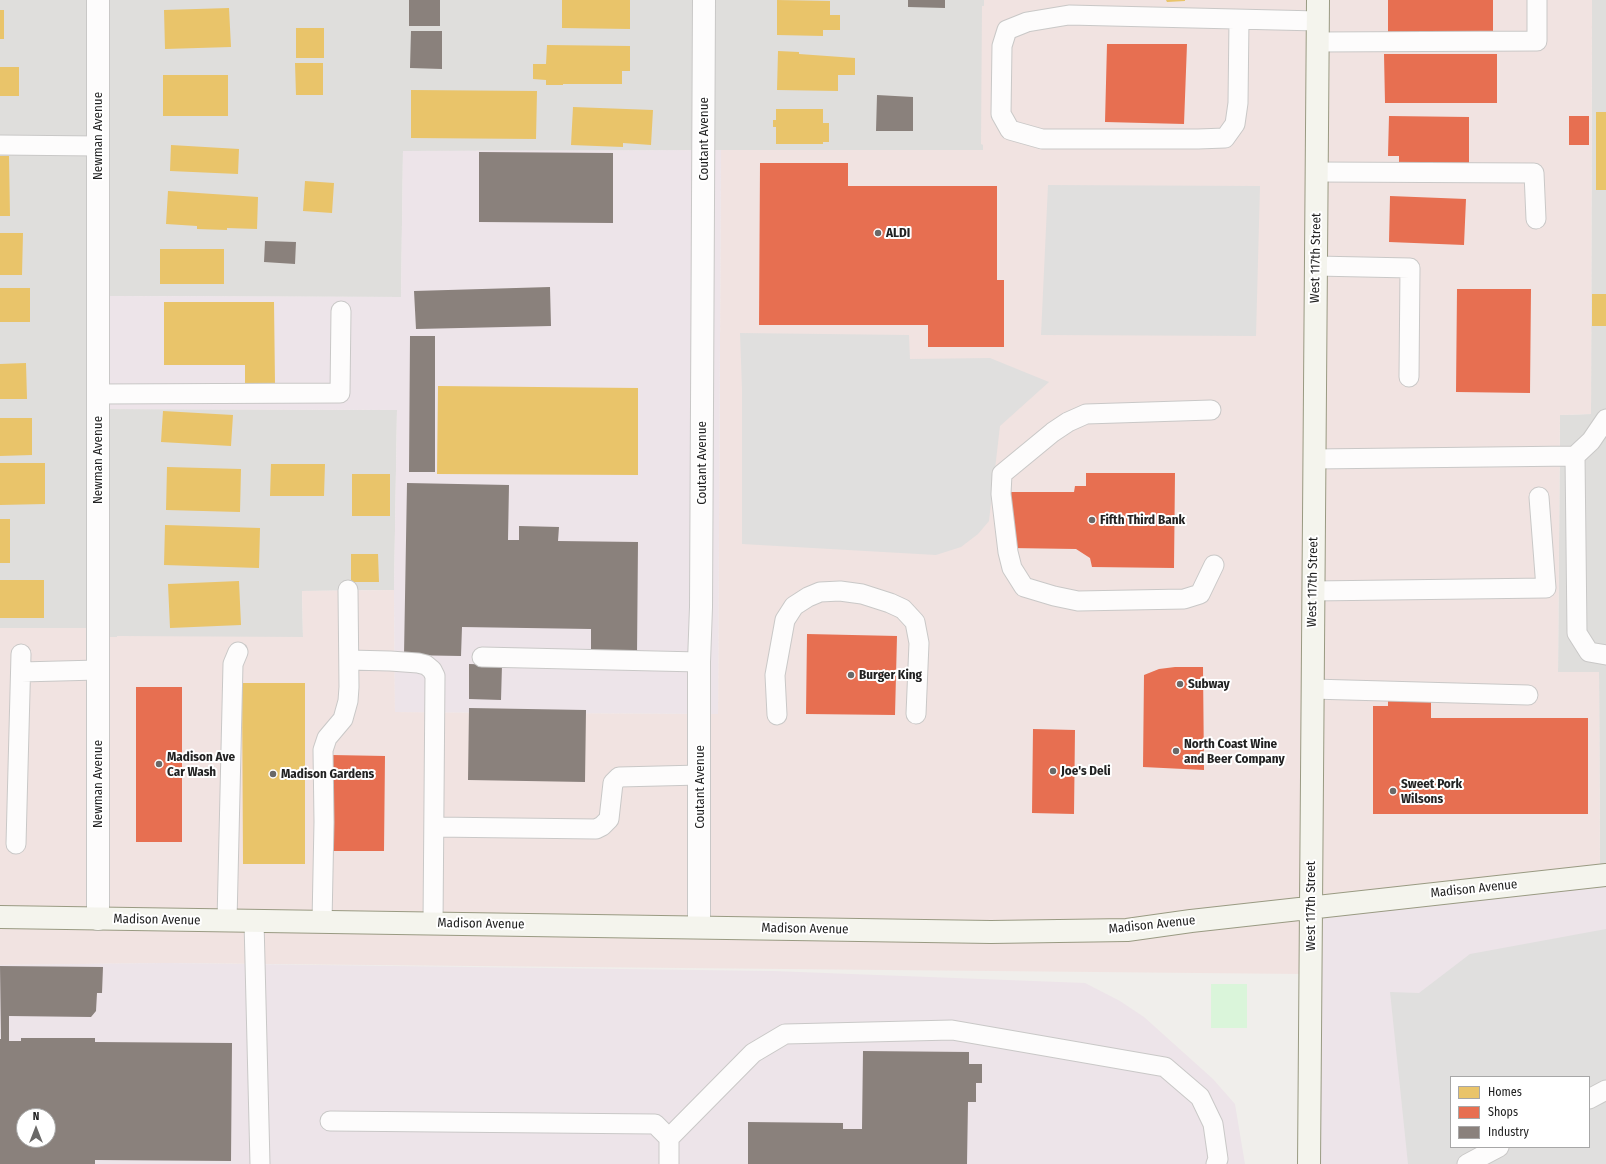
<!DOCTYPE html>
<html>
<head>
<meta charset="utf-8">
<style>
  body { margin:0 }
  #map { position:relative; width:1606px; height:1164px; overflow:hidden; background:#f0eeeb; font-family:"Fira Sans Condensed",sans-serif }
  canvas { display:block }
  .legend { position:absolute; left:1450px; top:1076px; width:140px; height:72px; box-sizing:border-box; background:#fff; border:1px solid #a7a7a7; margin:0; padding:5px 7px; list-style:none; font-size:12px; color:#222 }
  .legend li { display:flex; align-items:center; gap:8px; height:20px }
  .legend b { width:20px; border:1px solid #a7a7a7 }
  .north { position:absolute; left:16px; top:1108px; width:40px; height:40px; box-sizing:border-box; background:#fff; border:1px solid #a7a7a7; border-radius:50%; rotate:0deg; font-size:11px; font-weight:700; line-height:16px; text-align:center; color:#222 }
  .north::after { content:''; display:block; margin:auto; width:14px; height:18px; background:#6a6968; clip-path:polygon(50% 0,100% 100%,50% 72%,0 100%) }
</style>
</head>
<body>
<div id="map">
<canvas width="1606" height="1164"></canvas>
<ul class="legend">
<li><b style="height:11px;background:#e9c46a"></b>Homes</li>
<li><b style="height:11px;background:#e76f51"></b>Shops</li>
<li><b style="height:11px;background:#8a817c"></b>Industry</li>
</ul>
<div class="north">N</div>
</div>
<script>
const ctx = document.querySelector('canvas').getContext('2d');
ctx.lineJoin = 'round';
function fill(path, color) { ctx.fillStyle = color; ctx.fill(path, 'evenodd'); }
const poly = rows => new Path2D(rows.map(r => 'M' + r).join(''));
function stroke(path, color, width, dash) { ctx.strokeStyle = color; ctx.lineWidth = width; ctx.lineCap = dash ? 'butt' : 'round'; ctx.setLineDash(dash || []); ctx.stroke(path); }
function label(font, color, halo, rows, align = 'center') {
  ctx.font = font + ' "Fira Sans Condensed",sans-serif'; ctx.lineWidth = 4; ctx.setLineDash([]); ctx.textBaseline = 'middle'; ctx.strokeStyle = halo; ctx.fillStyle = color; for (const [text, x, y, turn = 0] of rows) {
    ctx.save(); ctx.translate(x, y); ctx.rotate((+turn || 0) * Math.PI / 180); ctx.textAlign = isNaN(turn) ? turn : align; if (halo) ctx.strokeText(text, 0, 0); ctx.fillText(text, 0, 0); ctx.restore();
  }
}
fill(poly([
  [0,0,984,0,983,150,403,151,401,297,106,296,107,409,397,410,394,590,302,591,303,637,89,637,89,628,0,628],
  [1592,0,1606,0,1606,875,1600,875,1599,673,1558,672,1560,415,1591,414]
]), '#dfdedc');
fill(poly([
  [984,0,1312,0,1302,974,166,963,0,965,0,628,89,628,90,637,117,637,117,636,303,637,302,591,394,590,395,712,718,714,721,150,983,150,983,145,981,144,982,6,984,6],
  [1318,0,1592,0,1591,414,1560,415,1558,672,1599,672,1600,875,1311,907]
]), '#f1e3e1');
fill(poly([
  [721,150,718,714,395,712,394,590,397,410,107,409,106,296,401,297,403,151],
  [1606,875,1606,1164,1309,1164,1311,907],
  [1451,1077,1589,1077,1589,1147,1451,1147],
  [166,963,773,971,1085,983,1120,1001,1144,1017,1213,1079,1235,1104,1245,1164,0,1164,0,965],
  [24,1116,48,1116,48,1140,24,1140]
]), '#ede4e9');
fill(poly([
  [1211,984,1247,984,1247,1028,1211,1028]
]), '#daf5da');
fill(poly([
  [1048,185,1260,186,1256,336,1041,335],
  [740,333,909,335,910,359,990,358,1049,382,1000,426,989,521,978,534,961,547,936,555,742,544,742,389],
  [1606,929,1606,1164,1408,1164,1390,992,1419,993,1470,954],
  [1451,1077,1589,1077,1589,1147,1451,1147]
]), '#e0dfde');
fill(poly([
  [562,0,630,0,630,29,562,28],
  [777,0,830,1,830,15,840,15,840,30,823,30,823,36,777,35],
  [1166,0,1185,0,1185,1,1167,2],
  [229,8,231,47,165,49,164,10],
  [0,10,4,10,4,39,0,39],
  [296,28,324,28,324,58,296,58],
  [547,45,630,46,630,71,622,71,622,84,563,84,563,85,546,85,546,80,533,79,533,64,546,64],
  [778,51,799,52,799,54,855,58,855,75,838,75,838,91,777,90],
  [295,63,323,63,323,95,296,95],
  [0,67,19,67,19,96,0,96],
  [163,75,228,75,228,116,163,116],
  [411,90,537,91,536,139,411,138],
  [573,107,653,110,651,145,623,143,623,147,571,145],
  [776,109,823,109,823,123,829,123,829,142,823,142,823,144,776,144,776,127,773,127,773,120,776,120],
  [1596,112,1606,112,1606,190,1596,190],
  [171,145,239,149,238,174,170,171],
  [0,156,9,156,10,216,0,216],
  [305,181,334,183,332,213,303,211],
  [168,191,258,197,257,229,227,228,227,230,197,229,197,226,166,224],
  [0,233,23,233,22,275,0,275],
  [160,249,224,249,224,284,160,284],
  [0,288,30,288,30,322,0,322],
  [1592,294,1606,294,1606,326,1592,326],
  [164,302,274,302,275,384,245,384,245,365,164,365],
  [26,363,27,399,0,399,0,364],
  [438,386,638,388,638,475,437,474],
  [163,411,233,415,231,446,161,442],
  [0,418,32,418,32,455,0,456],
  [0,463,45,463,45,504,0,505],
  [271,464,325,464,324,496,270,496],
  [167,467,241,469,240,512,166,510],
  [352,474,390,474,390,516,352,516],
  [0,519,10,519,10,563,0,563],
  [165,525,260,528,259,568,164,565],
  [351,554,378,554,379,582,351,582],
  [0,580,44,580,44,618,0,618],
  [239,581,241,625,170,628,168,584],
  [242,683,305,683,305,864,243,864]
]), '#e9c46a');
fill(poly([
  [1388,0,1493,0,1493,33,1388,32],
  [1107,44,1187,44,1184,124,1105,122],
  [1384,54,1497,54,1497,103,1385,103],
  [1389,116,1469,117,1469,163,1399,163,1399,156,1388,156],
  [1569,116,1589,116,1589,145,1569,145],
  [760,163,848,163,848,186,997,186,997,280,1004,280,1004,347,928,347,928,325,759,325],
  [1390,196,1466,199,1464,245,1389,242],
  [1457,289,1531,289,1530,393,1456,392],
  [1086,473,1175,473,1174,568,1092,567,1090,558,1076,549,1010,548,1010,492,1074,492,1075,486,1086,486],
  [807,634,897,636,895,715,806,714],
  [1175,667,1203,667,1204,770,1143,767,1144,675,1159,669],
  [136,687,182,687,182,842,136,842],
  [1388,696,1431,696,1431,718,1588,718,1588,814,1373,814,1373,706,1388,706],
  [1033,729,1075,730,1074,814,1032,813],
  [332,755,385,756,384,851,331,851]
]), '#e76f51');
fill(poly([
  [409,0,440,0,440,26,409,26],
  [908,0,945,0,945,8,908,7],
  [411,31,442,31,442,69,410,68],
  [877,95,913,97,913,131,876,131],
  [479,152,613,153,613,223,479,222],
  [265,241,296,242,295,264,264,262],
  [550,287,551,326,416,329,414,291],
  [410,336,435,336,435,472,409,472],
  [407,483,509,485,508,540,519,540,519,526,559,527,558,541,638,542,637,655,591,655,591,629,462,627,461,656,404,655],
  [469,664,502,665,501,700,469,699],
  [469,708,586,710,585,782,468,780],
  [0,966,103,967,102,993,97,993,96,1011,91,1017,9,1016,9,1041,21,1041,21,1038,95,1038,95,1042,232,1043,231,1161,95,1160,95,1164,0,1164,0,1039,1,1039],
  [24,1116,48,1116,48,1140,24,1140],
  [863,1051,969,1052,969,1064,982,1064,982,1083,976,1083,976,1102,968,1102,967,1164,748,1164,748,1122,843,1123,843,1129,862,1129]
]), '#8a817c');
const lane = poly([
  [1239,20,1238,103,1235,124,1225,138,1198,139,1042,139,1010,130,1001,114,1002,46,1007,30,1027,22,1069,15,1318,21],
  [1317,42,1537,41,1537,0],
  [0,145,98,146],
  [1317,172,1534,173,1536,219],
  [1316,266,1410,268,1409,377],
  [98,394,340,393,341,311],
  [1211,410,1086,414,1068,422,1053,432,1002,474,1001,494,1008,552,1012,568,1024,587,1054,596,1078,601,1184,599,1200,594,1214,565],
  [1606,419,1591,441,1575,456,1577,633,1589,652,1606,655],
  [1314,459,1575,456],
  [1313,591,1546,588,1539,497],
  [482,657,699,662],
  [349,660,390,661,418,663,426,665,432,670,435,676,433,923],
  [21,672,98,670],
  [1312,689,1528,695],
  [777,715,775,675,785,620,794,606,808,597,820,592,840,591,862,594,890,603,903,609,915,622,919,643,916,714],
  [434,827,596,829,602,826,609,819,613,783,619,777,700,775],
  [16,844,21,654],
  [227,921,233,664,238,652],
  [254,921,260,1164],
  [322,922,324,822,323,750,327,738,343,719,348,701,349,687,348,590],
  [1589,1099,1606,1090],
  [330,1121,655,1124,669,1138,669,1164],
  [669,1138,753,1053,785,1034,952,1030,1165,1067,1200,1097,1213,1124,1218,1159,1216,1164],
  [1467,1164,1499,1147]
]);
const street = poly([
  [98,0,98,919],
  [699,927,699,662,701,607,704,0]
]);
const secondary = poly([
  [0,917,991,932,1127,930,1191,921,1606,875],
  [1309,1164,1318,0]
]);
stroke(lane, '#c9c8c7', 21);
stroke(street, '#c9c8c7', 24);
stroke(secondary, '#999a82', 24);
stroke(lane, '#fdfcfc', 19);
stroke(street, '#fdfcfc', 22);
stroke(secondary, '#f4f4ed', 22);
for (const [x, y, r, color] of [
  [878,233,4,"#6a6968"],
  [1092,520,4,"#6a6968"],
  [851,675,4,"#6a6968"],
  [1180,684,4,"#6a6968"],
  [1176,751,4,"#6a6968"],
  [159,764,4,"#6a6968"],
  [1053,771,4,"#6a6968"],
  [273,774,4,"#6a6968"],
  [1393,791,4,"#6a6968"]
]) { const dot = new Path2D(); dot.arc(x, y, r, 0, 2 * Math.PI); ctx.fillStyle = color; ctx.fill(dot); stroke(dot, '#fff', 1.5); }
label('13px', '#222', '#fff', [
  ["Newman Avenue",98,136,-90],
  ["Coutant Avenue",704,139,-90],
  ["West 117th Street",1316,258,-89],
  ["Newman Avenue",98,460,-90],
  ["Coutant Avenue",702,463,-90],
  ["West 117th Street",1313,582,-89],
  ["Newman Avenue",98,784,-90],
  ["Coutant Avenue",700,787,-90],
  ["Madison Avenue",1474,889,-6],
  ["West 117th Street",1311,906,-90],
  ["Madison Avenue",157,920,1],
  ["Madison Avenue",481,924,1],
  ["Madison Avenue",1152,925,-6],
  ["Madison Avenue",805,929,1]
]);
label('bold 13px', '#222', '#fff', [
  ["ALDI",886,233],
  ["Fifth Third Bank",1100,520],
  ["Burger King",859,675],
  ["Subway",1188,684],
  ["North Coast Wine",1184,744],
  ["and Beer Company",1184,759],
  ["Madison Ave",167,757],
  ["Car Wash",167,772],
  ["Joe's Deli",1061,771],
  ["Madison Gardens",281,774],
  ["Sweet Pork",1401,784],
  ["Wilsons",1401,799]
], 'left');
</script>
</body>
</html>
